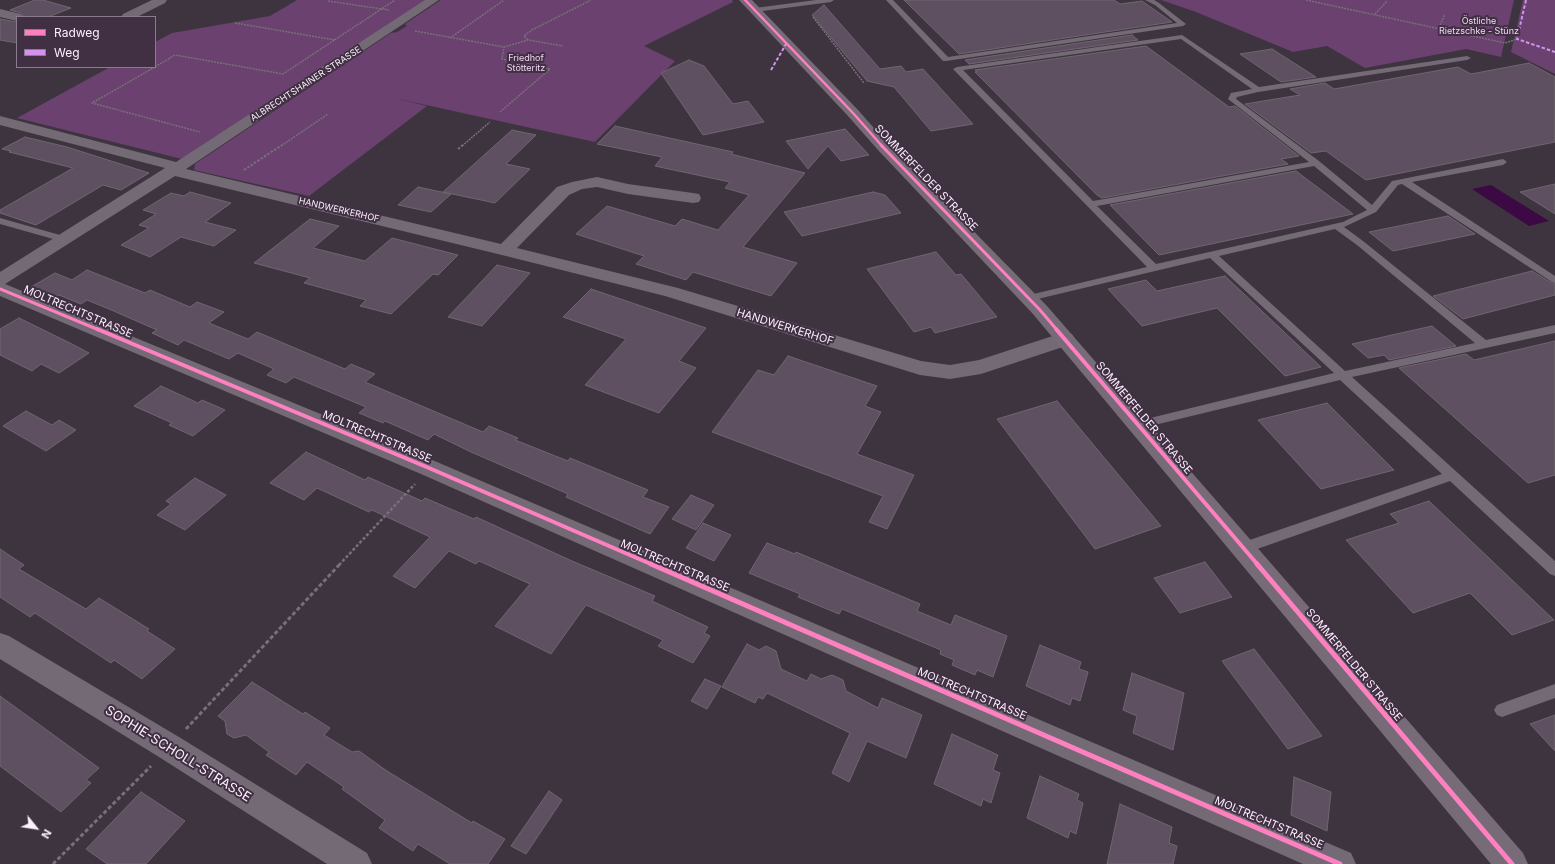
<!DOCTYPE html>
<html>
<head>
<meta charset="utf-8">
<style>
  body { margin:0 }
  #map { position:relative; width:1555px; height:864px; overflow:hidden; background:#3e343f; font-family:Inter,sans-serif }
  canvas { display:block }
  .legend { position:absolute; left:16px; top:16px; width:140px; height:52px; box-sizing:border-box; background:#412f43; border:1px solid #8b7c8d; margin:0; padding:5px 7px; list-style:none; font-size:12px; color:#fbeffc }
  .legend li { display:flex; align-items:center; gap:8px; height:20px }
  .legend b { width:20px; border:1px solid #8b7c8d }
  .north { position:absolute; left:16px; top:808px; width:40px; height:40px; -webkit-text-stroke:3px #412f43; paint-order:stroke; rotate:120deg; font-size:11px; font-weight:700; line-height:16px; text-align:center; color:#fbeffc }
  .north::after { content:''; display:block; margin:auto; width:14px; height:18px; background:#fbeffc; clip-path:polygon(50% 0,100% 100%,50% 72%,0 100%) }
</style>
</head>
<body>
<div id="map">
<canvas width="1555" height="864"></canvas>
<ul class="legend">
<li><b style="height:5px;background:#ff80c0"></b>Radweg</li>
<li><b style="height:5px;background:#d193ec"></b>Weg</li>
</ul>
<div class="north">N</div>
</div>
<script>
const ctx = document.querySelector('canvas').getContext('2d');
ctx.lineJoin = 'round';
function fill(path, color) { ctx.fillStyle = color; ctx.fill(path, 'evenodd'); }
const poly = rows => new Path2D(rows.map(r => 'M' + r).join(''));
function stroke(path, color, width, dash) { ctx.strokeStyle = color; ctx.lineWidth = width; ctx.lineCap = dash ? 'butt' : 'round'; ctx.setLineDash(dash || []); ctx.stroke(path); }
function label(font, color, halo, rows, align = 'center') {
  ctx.font = font + ' Inter,sans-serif'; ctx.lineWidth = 4; ctx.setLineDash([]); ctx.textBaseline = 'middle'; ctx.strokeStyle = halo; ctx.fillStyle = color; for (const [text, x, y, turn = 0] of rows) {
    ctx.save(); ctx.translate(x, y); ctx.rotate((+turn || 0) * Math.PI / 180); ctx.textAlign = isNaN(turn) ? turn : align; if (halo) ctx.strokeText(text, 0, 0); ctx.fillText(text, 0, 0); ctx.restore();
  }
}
fill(poly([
  [297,0,429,0,182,159,17,118,110,67,155,67,155,42,172,33,270,16],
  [441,0,732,0,733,2,644,46,675,61,595,142,394,98,427,106,309,196,194,170,195,164,391,33,397,32,407,26,405,24],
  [1161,0,1514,0,1501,57,1466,49,1365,68,1327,46,1293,52,1196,12],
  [1523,0,1555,0,1555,74,1511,52]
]), '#6a416f');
fill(poly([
  [1491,185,1549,221,1529,226,1472,189]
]), '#3d0944');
const building = poly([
  [35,0,43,0,71,8,48,17,24,17,21,13,10,10,35,0],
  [904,0,1114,0,1120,4,1142,1,1172,22,959,54,904,0],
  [824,5,880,69,901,66,906,72,923,69,973,124,931,131,894,87,867,81,812,15,824,5],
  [0,19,17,22,17,43,0,40,0,19],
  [1132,35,1138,40,969,64,965,60,1132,35],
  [1146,46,1229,107,1235,106,1299,156,1281,159,1288,164,1102,198,1097,195,975,72,977,72,975,70,1146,46],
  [1272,49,1316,77,1281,82,1240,54,1272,49],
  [689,60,704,66,733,104,748,101,764,122,703,135,661,73,689,60],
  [1529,63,1555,77,1555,142,1366,180,1326,151,1311,153,1245,104,1300,95,1290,89,1325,83,1334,89,1458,67,1471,74,1529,63],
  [615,126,733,152,731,154,805,173,743,247,797,263,771,296,693,272,686,280,636,264,644,256,576,234,607,206,675,226,682,219,718,230,749,195,725,188,730,182,655,166,662,157,597,144,615,126],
  [845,129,869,155,841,161,828,146,808,169,786,141,845,129],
  [512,130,536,135,506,164,530,169,495,203,443,192,512,130],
  [25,137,67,147,149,173,121,190,103,185,36,225,0,213,0,210,73,168,9,152,11,151,2,149,25,137],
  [1296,171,1353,214,1159,255,1110,205,1296,171],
  [1555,184,1555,214,1520,192,1555,184],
  [418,187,451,194,431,212,398,205,418,187],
  [190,192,231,203,205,222,236,230,214,246,181,237,150,257,121,245,149,228,139,225,156,214,143,210,171,193,184,196,190,192],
  [873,192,885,195,901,213,802,236,784,212,873,192],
  [1448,216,1475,234,1393,251,1369,232,1448,216],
  [310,219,339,226,313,248,365,261,392,238,458,255,438,275,433,274,391,314,360,306,366,300,304,283,310,278,254,263,310,219],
  [936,252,956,275,961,274,997,317,935,333,931,327,914,332,867,269,936,252],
  [497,265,530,273,482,326,448,317,497,265],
  [87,270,145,293,150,290,190,307,197,302,224,312,209,323,248,339,257,332,345,369,351,364,375,374,365,382,483,432,489,426,518,438,515,440,568,461,570,458,648,490,643,497,669,507,650,534,566,497,568,494,471,452,434,434,428,440,385,421,383,423,359,413,366,407,294,377,286,383,267,375,274,369,238,353,229,359,184,340,178,345,152,333,157,330,109,309,87,300,81,304,59,295,56,297,31,287,55,273,72,280,87,270],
  [1532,271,1555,285,1555,295,1463,319,1433,296,1532,271],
  [1225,276,1321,367,1285,376,1217,308,1142,326,1108,289,1146,280,1157,291,1225,276],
  [591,289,706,328,679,361,696,368,659,413,585,385,626,339,563,317,591,289],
  [19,318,72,344,89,353,59,373,41,364,32,371,0,355,0,329,19,318],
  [1432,326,1456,346,1389,360,1384,355,1368,358,1352,344,1432,326],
  [1555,341,1555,475,1528,483,1399,368,1466,354,1474,360,1555,341],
  [788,356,877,386,865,406,881,412,857,454,914,475,887,529,869,522,883,496,712,432,758,370,774,375,788,356],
  [161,386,198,403,202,400,225,410,193,436,169,425,172,423,134,406,161,386],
  [1057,401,1161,526,1095,549,997,419,1057,401],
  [1327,403,1394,470,1321,489,1258,420,1327,403],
  [26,411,52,425,59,420,76,430,46,451,3,426,26,411],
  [306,452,365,480,368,477,422,501,425,498,474,519,476,517,572,561,655,596,652,601,708,627,704,633,710,636,693,663,658,646,663,640,586,605,551,654,495,626,530,584,479,561,476,564,449,551,415,588,393,576,430,537,372,510,369,512,317,488,304,500,270,483,306,452],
  [195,478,226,495,185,530,157,515,171,504,166,501,195,478],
  [691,495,714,505,696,530,672,519,691,495],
  [1429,501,1554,620,1512,635,1470,593,1413,613,1346,540,1399,523,1390,514,1429,501],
  [703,523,731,535,714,561,686,548,703,523],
  [767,543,795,554,796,552,920,604,917,611,951,625,955,615,1007,636,993,677,977,670,975,675,952,665,954,660,940,654,941,650,842,609,839,614,798,597,800,594,749,573,767,543],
  [0,549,24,565,19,569,86,609,99,598,149,629,147,631,175,649,142,679,114,660,111,663,35,613,30,617,0,597,0,549],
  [1205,562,1232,597,1180,613,1154,578,1205,562],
  [747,644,759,650,766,646,776,651,781,669,807,681,811,674,821,679,832,675,843,680,846,691,878,708,882,698,922,715,906,758,867,741,849,782,832,773,850,733,767,693,763,699,758,697,755,703,722,687,747,644],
  [1040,645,1081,662,1079,669,1088,672,1080,701,1072,698,1070,705,1026,686,1040,645],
  [1254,649,1322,736,1288,749,1222,661,1254,649],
  [1132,673,1184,693,1173,750,1133,733,1137,716,1123,710,1132,673],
  [705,679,721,686,707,709,691,701,705,679],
  [252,682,303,714,305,712,330,728,324,735,352,752,359,751,387,771,472,823,473,821,505,839,488,864,450,864,418,844,413,851,379,828,385,820,342,789,344,787,307,762,296,775,266,755,269,752,246,735,234,738,227,734,225,721,218,716,252,682],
  [0,696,99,768,86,780,91,783,61,812,0,766,0,696],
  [1555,715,1555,751,1530,724,1555,715],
  [952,734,998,755,993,770,1000,773,991,803,983,799,981,806,934,784,952,734],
  [1040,776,1079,794,1077,800,1083,803,1076,834,1070,831,1068,838,1027,818,1040,776],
  [1294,777,1331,792,1327,831,1291,815,1294,777],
  [549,791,562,800,526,854,511,846,549,791],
  [141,792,185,821,146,864,107,864,86,849,141,792],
  [1120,804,1172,827,1169,843,1177,846,1173,864,1107,864,1120,804]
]);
fill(building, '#5f5061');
stroke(building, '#6e666f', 1);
stroke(poly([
  [1306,0,1505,43,1517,39],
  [328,1,389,10],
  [1375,14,1387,1],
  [813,17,864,83],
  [235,23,335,40],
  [1439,28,1445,14],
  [415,31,504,47,528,40,563,46],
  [450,38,504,0],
  [528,40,524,36,532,30,591,0],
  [155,67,175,55,283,74,395,0],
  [155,67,92,103,200,132],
  [500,112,550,69,502,59,504,47],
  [281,146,328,114],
  [462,146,490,122]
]), '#787078', 1.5, [2, 1]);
stroke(poly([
  [458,149,463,145],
  [244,170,282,145]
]), '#787078', 2, [2.5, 1.5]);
stroke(poly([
  [339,565,415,484]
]), '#787078', 2.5, [3, 2]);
stroke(poly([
  [186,729,340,564],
  [53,864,151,766]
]), '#787078', 3, [4, 2.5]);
fill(poly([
  [816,0,834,0,831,2,755,12,752,10,755,8,816,0],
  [886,0,893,0,948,57,1177,23,1155,5,1145,0,1154,0,1159,3,1186,24,1183,26,946,61,943,61,886,0],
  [1182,35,1259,87,1467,56,1471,58,1467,60,1258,92,1237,97,1236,99,1319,161,1372,205,1392,181,1503,159,1507,162,1503,165,1412,182,1555,276,1555,284,1402,184,1398,185,1376,212,1344,227,1363,241,1486,340,1555,325,1555,333,1352,377,1555,561,1555,576,1550,574,1450,481,1243,554,1238,552,1236,548,1238,544,1442,474,1340,380,1138,429,1134,428,1132,425,1134,422,1138,421,1334,373,1210,258,1029,301,1025,300,1024,298,1025,296,1147,267,953,69,957,67,1182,35],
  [1181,39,1252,89,1231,93,1228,99,1309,162,1093,201,963,70,1181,39],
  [1314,166,1367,210,1343,222,1156,264,1097,206,1314,166],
  [1335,229,1357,245,1475,343,1345,371,1219,256,1335,229],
  [0,218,67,237,69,239,64,242,0,224,0,218],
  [1555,684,1555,698,1502,717,1497,715,1494,710,1497,705,1555,684]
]), '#746a75');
fill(poly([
  [152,0,167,0,165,3,137,17,121,17,123,14,152,0],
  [425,0,439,0,186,169,501,244,557,187,572,182,597,177,628,184,693,193,699,194,701,198,699,202,693,203,628,194,597,187,582,189,569,195,517,248,678,288,921,361,950,365,979,360,1065,332,1072,334,1075,339,1072,344,981,374,950,379,920,375,665,296,502,255,175,176,5,284,437,462,1351,853,1356,864,1303,864,421,474,0,296,0,272,165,168,0,125,0,116,176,162,425,0],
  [0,9,21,14,23,17,17,17,17,21,0,17,0,9],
  [0,633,9,636,179,737,367,853,372,864,327,864,159,757,0,659,0,633]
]), '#746a75');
fill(poly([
  [739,0,752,0,858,110,888,144,1047,306,1523,853,1528,864,1491,864,1033,314,878,150,848,116,739,0]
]), '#766b77');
stroke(poly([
  [1526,0,1517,39,1555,52],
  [771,70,786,44]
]), '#d193ec', 2, [3.5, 2]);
stroke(poly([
  [745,0,853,113,882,146]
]), '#ff80c0', 2.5);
stroke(poly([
  [881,145,1040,310,1057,330],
  [0,289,99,330]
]), '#ff80c0', 3);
stroke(poly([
  [97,329,429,468,653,565],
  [1056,329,1258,565]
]), '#ff80c0', 4);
stroke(poly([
  [651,564,1340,864],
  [1257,564,1512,864]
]), '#ff80c0', 5);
label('9px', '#f4d4f7', '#412f43', [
  ["Östliche",1479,21],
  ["Rietzschke - Stünz",1479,31],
  ["Friedhof",526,58],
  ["Stötteritz",526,68]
]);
label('9px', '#fbeffc', '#412f43', [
  ["ALBRECHTSHAINER STRASSE",306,84,-33],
  ["HANDWERKERHOF",339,210,13]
]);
label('11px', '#fbeffc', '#412f43', [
  ["SOMMERFELDER STRASSE",926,178,46],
  ["MOLTRECHTSTRASSE",78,312,23],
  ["HANDWERKERHOF",785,327,17],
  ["SOMMERFELDER STRASSE",1144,418,50],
  ["MOLTRECHTSTRASSE",377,437,23],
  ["MOLTRECHTSTRASSE",675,566,23],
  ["SOMMERFELDER STRASSE",1354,665,50],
  ["MOLTRECHTSTRASSE",972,694,23],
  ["MOLTRECHTSTRASSE",1269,823,23]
]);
label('13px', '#fbeffc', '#412f43', [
  ["SOPHIE-SCHOLL-STRASSE",178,754,32]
]);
</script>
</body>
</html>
